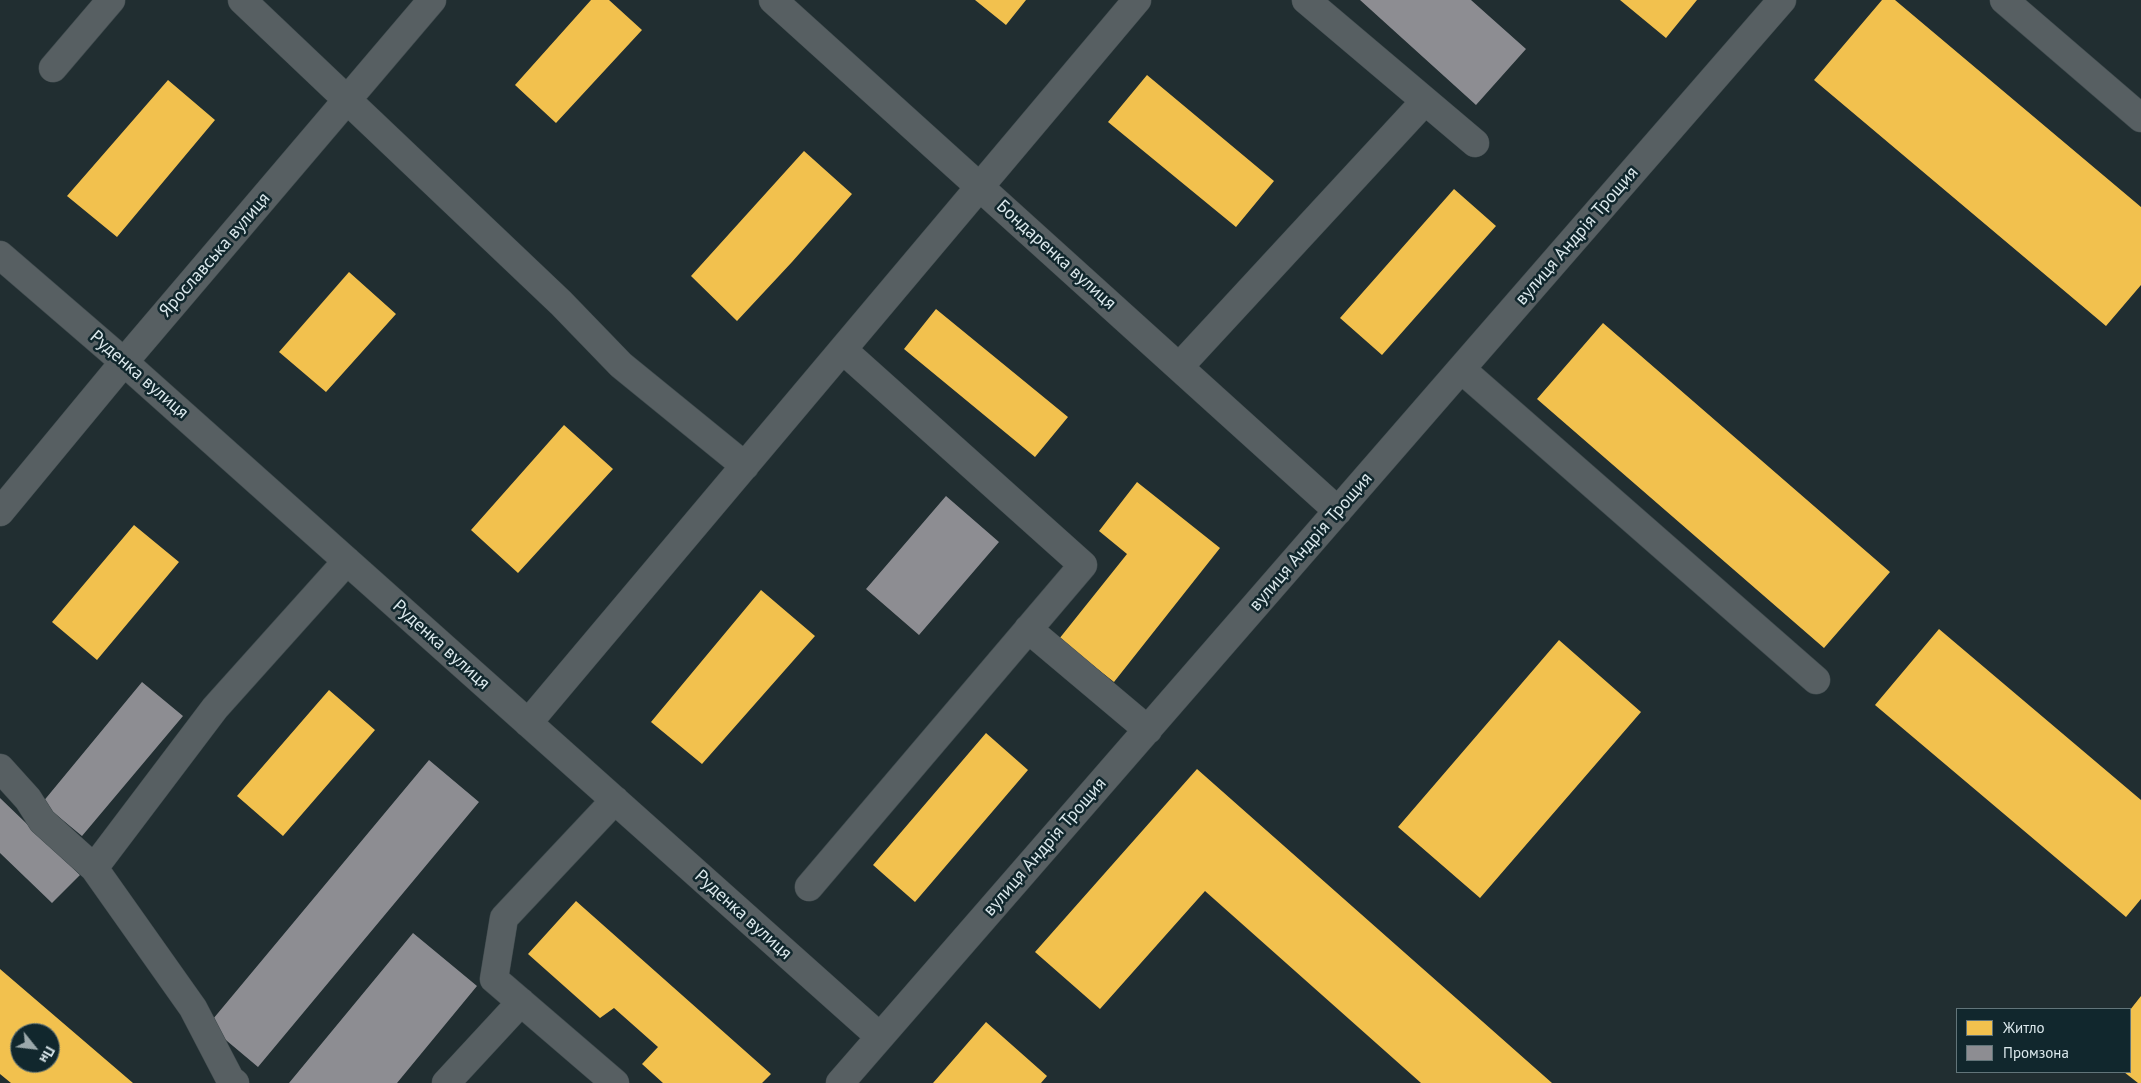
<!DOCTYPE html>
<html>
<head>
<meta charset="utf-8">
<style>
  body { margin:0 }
  #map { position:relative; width:2141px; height:1083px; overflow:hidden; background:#212e31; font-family:"PT Sans",sans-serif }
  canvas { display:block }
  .legend { position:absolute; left:1956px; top:1008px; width:175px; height:65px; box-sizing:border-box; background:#11272d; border:1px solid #62757a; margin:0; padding:6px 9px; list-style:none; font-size:15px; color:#dce9ed }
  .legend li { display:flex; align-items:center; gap:10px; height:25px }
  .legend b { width:25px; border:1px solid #62757a }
  .north { position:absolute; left:10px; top:1023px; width:50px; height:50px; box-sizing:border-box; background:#11272d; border:1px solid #62757a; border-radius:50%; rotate:119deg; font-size:14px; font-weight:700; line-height:20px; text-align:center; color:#dce9ed }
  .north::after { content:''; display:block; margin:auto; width:18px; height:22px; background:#9ba8ab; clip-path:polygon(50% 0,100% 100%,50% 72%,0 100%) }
</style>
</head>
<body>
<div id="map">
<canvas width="2141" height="1083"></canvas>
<ul class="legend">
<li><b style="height:14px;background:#f2c14e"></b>Житло</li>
<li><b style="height:14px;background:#8d8d92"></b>Промзона</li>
</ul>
<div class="north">Пн</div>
</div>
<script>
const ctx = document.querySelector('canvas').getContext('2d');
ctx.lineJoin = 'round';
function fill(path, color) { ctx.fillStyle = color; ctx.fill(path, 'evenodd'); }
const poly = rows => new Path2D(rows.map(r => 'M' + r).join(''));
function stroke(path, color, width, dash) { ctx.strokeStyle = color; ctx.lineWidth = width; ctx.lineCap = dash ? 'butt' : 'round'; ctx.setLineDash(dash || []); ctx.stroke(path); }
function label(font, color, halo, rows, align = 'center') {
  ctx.font = font + ' "PT Sans",sans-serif'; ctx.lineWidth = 5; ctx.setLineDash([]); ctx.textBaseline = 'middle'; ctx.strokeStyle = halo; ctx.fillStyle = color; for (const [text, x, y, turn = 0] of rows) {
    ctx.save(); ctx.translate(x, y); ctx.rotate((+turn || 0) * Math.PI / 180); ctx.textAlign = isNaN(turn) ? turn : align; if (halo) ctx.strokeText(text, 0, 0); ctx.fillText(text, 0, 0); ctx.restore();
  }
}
fill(poly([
  [591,0,609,0,642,30,556,123,515,85],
  [975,0,1026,0,1006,25],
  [1620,0,1697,0,1666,38],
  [1882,0,1895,0,2141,207,2141,285,2106,326,1814,80],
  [1147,75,1274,181,1236,227,1108,122],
  [168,80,215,120,117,237,67,196],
  [804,151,852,194,792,262,737,321,691,276],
  [1454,189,1496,226,1382,355,1340,318],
  [349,272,396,314,326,392,279,352],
  [936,309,1068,417,1035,457,904,349],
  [1603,323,1890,572,1824,648,1537,399],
  [564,425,613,469,518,573,471,530],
  [1137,482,1220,548,1114,682,1059,639,1127,554,1099,531],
  [134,525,179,562,97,660,52,622],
  [761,590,815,636,702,764,651,722],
  [1939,629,2141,800,2141,899,2126,917,1875,705],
  [1559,640,1641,712,1480,898,1398,827],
  [329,690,375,730,283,836,237,796],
  [986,733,1028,770,915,902,873,865],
  [1197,769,1552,1083,1421,1083,1205,891,1100,1009,1035,952],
  [576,901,771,1074,762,1083,663,1083,642,1064,658,1047,614,1008,600,1018,528,954],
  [0,969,133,1083,11,1083,0,1074],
  [20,1033,50,1033,50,1063,20,1063],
  [2141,996,2141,1083,2138,1083,2124,1072,2130,1072,2130,1010],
  [986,1022,1047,1076,1041,1083,933,1083]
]), '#f2c14e');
fill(poly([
  [1360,0,1471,0,1526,49,1476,105],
  [946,496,999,542,919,635,866,589],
  [142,682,183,716,82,836,42,803],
  [429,760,479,802,258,1067,208,1025],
  [0,798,80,875,52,903,0,853],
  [413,933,477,986,397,1083,289,1083]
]), '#8d8d92');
const minor = poly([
  [242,0,561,303,621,365,745,466],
  [773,0,1338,511],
  [1306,0,1475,143],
  [2004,0,2141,118],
  [53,68,111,0],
  [0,255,124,362,880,1037],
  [1179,367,1425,101],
  [1461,369,1816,680],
  [0,512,124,362,432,0],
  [1028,629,1148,730],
  [528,723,1137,0],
  [0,768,28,799,42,821,94,868,215,708,347,561],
  [615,800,504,918,494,979,615,1083],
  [94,868,193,1008,230,1079,235,1083],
  [809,887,1083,565,843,350],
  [446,1083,521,1002],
  [840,1083,1782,0]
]);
stroke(minor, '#414c4f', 29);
stroke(minor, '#575f62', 28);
label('18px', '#dce9ed', '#11272d', [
  ["вулиця Андрія Трощия",1577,236,-49],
  ["Ярославська вулиця",215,255,-49],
  ["Бондаренка вулиця",1056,255,42],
  ["Руденка вулиця",139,375,41],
  ["вулиця Андрія Трощия",1311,542,-49],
  ["Руденка вулиця",441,645,42],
  ["вулиця Андрія Трощия",1045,847,-49],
  ["Руденка вулиця",743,915,42]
]);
</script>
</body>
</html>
